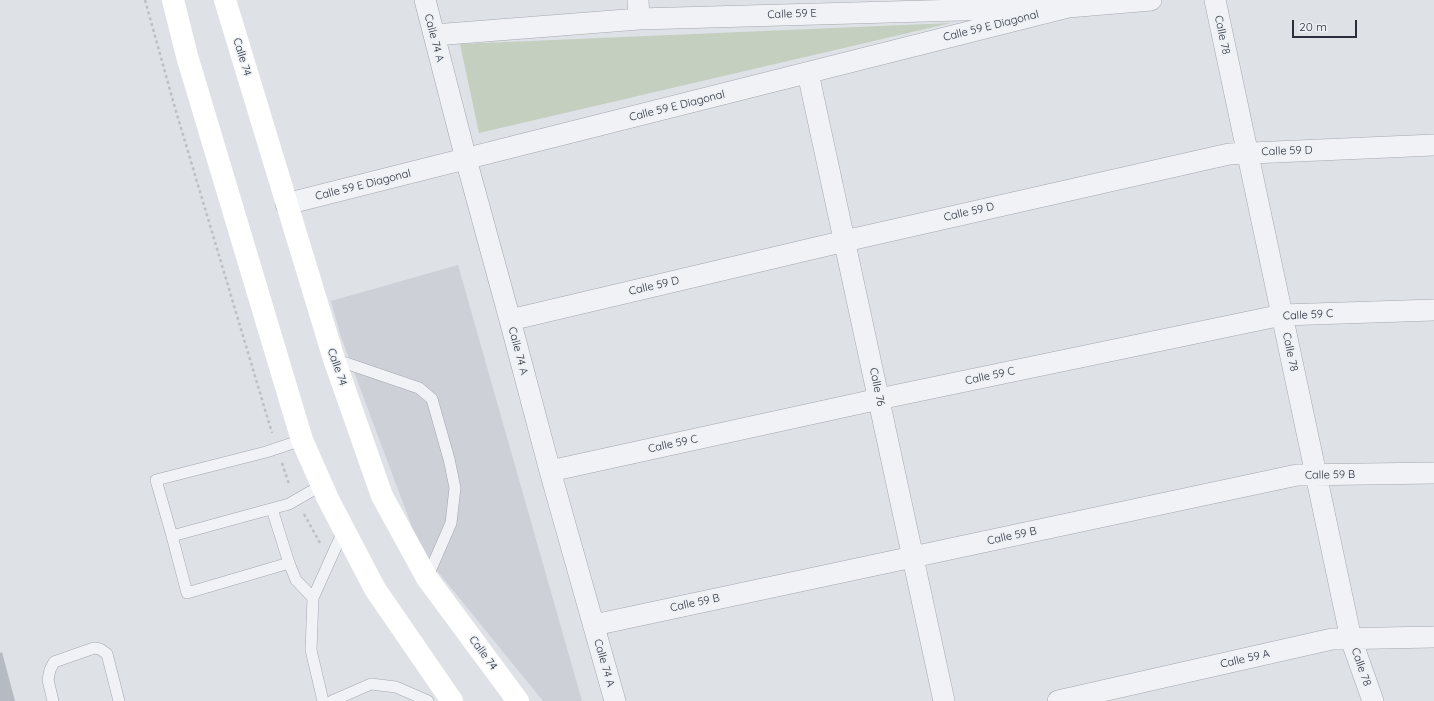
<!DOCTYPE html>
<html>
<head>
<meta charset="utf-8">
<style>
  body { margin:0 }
  #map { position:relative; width:1434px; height:701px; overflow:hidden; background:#dee1e6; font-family:Quicksand,sans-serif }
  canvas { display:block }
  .scale { position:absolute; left:1292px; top:20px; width:65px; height:18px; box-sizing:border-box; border:2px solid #292f3b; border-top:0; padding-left:5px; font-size:12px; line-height:14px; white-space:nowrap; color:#292f3b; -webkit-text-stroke:3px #edf0f4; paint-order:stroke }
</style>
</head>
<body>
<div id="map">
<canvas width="1434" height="701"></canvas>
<div class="scale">20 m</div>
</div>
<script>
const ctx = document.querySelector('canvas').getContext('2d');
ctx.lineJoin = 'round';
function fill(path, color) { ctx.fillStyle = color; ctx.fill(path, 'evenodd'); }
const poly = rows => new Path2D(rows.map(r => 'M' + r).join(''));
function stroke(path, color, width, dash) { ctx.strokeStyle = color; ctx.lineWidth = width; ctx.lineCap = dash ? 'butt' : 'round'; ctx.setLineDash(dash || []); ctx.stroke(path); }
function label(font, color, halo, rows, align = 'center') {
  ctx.font = font + ' Quicksand,sans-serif'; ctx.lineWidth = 3; ctx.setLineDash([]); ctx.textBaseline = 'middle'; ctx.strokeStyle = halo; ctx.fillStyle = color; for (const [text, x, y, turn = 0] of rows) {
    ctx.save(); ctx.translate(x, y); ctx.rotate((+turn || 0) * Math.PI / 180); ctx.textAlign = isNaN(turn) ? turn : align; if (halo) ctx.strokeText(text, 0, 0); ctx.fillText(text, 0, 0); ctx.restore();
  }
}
fill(poly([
  [458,265,582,701,543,701,421,551,341,337,331,301]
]), '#cdd0d7');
fill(poly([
  [951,23,479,133,460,44]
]), '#c4cfc0');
fill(poly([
  [2,652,15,701,0,701,0,653]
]), '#b6bac2');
const lane = poly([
  [334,359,419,388,432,399,449,459,455,488,451,523,427,578],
  [272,509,289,563],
  [172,536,156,480,266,452,302,440],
  [313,598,296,580,289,563,187,593,172,536,289,504,322,485],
  [53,701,48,680,50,670,54,662,94,648,100,649,107,654,119,701],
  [323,701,311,650,313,598,344,529],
  [332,701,371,684,396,687,428,701]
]);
const street = poly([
  [425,0,466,159,510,320,550,471,615,701],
  [638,0,639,19],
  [1215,0,1351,639,1373,701],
  [434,35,639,19,1068,7,1151,0],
  [808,73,944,701],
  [286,204,1068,7],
  [510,320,845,241,1229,154,1434,145],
  [550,471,879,399,1282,315,1434,310],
  [594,625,1297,475,1434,473],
  [1058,701,1332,639,1434,637]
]);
stroke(lane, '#a4a8af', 12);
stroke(street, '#a4a8af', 22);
stroke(poly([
  [145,0,175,108,272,433],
  [282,463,289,484],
  [304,514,320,543]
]), '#bcbfc5', 2.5, [3, 3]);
stroke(lane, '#f0f2f5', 11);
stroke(street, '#f0f2f5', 21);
stroke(poly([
  [173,0,187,56,302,440,328,499,375,589,452,701],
  [225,0,334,359,382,496,427,578,518,701]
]), '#fff', 22);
label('11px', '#292f3b', '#edf0f4', [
  ["Calle 59 E",792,14,-2],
  ["Calle 59 E Diagonal",991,26,-14],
  ["Calle 78",1222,35,78],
  ["Calle 74 A",434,38,75],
  ["Calle 74",242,57,73],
  ["Calle 59 E Diagonal",677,106,-14],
  ["Calle 59 D",1287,151,-2],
  ["Calle 59 E Diagonal",363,185,-14],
  ["Calle 59 D",969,212,-13],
  ["Calle 59 D",654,286,-13],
  ["Calle 59 C",1308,315,-3],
  ["Calle 74 A",518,351,75],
  ["Calle 78",1290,352,78],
  ["Calle 74",337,367,71],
  ["Calle 59 C",990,376,-12],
  ["Calle 76",877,387,78],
  ["Calle 59 C",673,444,-12],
  ["Calle 59 B",1330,475,-1],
  ["Calle 59 B",1012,536,-12],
  ["Calle 59 B",695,603,-12],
  ["Calle 74",483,653,54],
  ["Calle 59 A",1245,659,-13],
  ["Calle 74 A",604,663,74],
  ["Calle 78",1361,667,71]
]);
</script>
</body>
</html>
